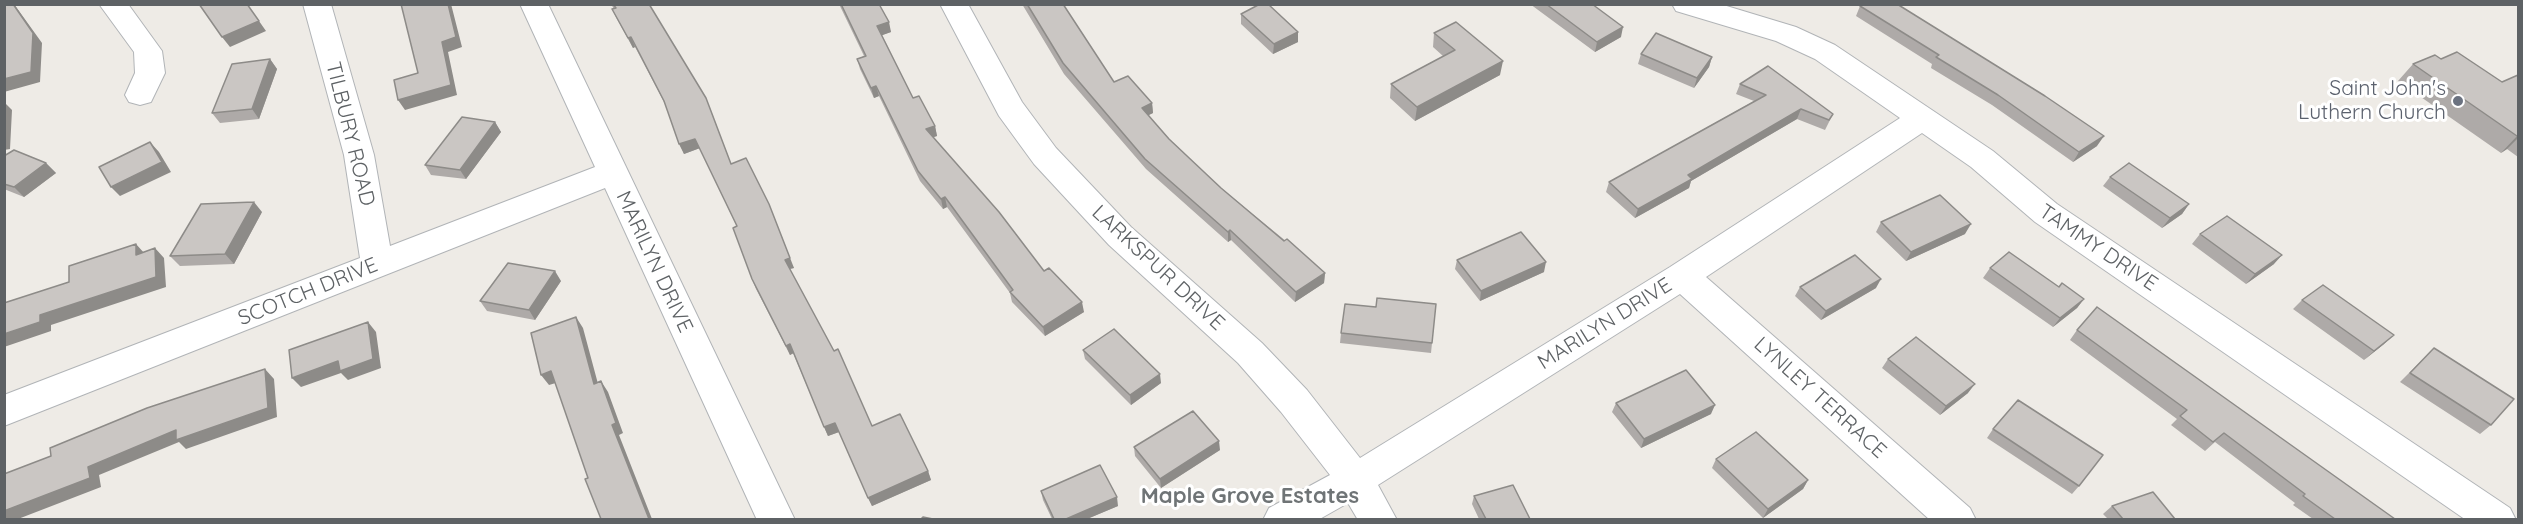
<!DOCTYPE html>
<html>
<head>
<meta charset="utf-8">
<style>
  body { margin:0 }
  #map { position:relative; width:2523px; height:524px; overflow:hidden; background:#eeebe6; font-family:Quicksand,sans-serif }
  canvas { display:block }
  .frame { position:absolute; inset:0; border:6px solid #5e6265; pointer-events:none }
</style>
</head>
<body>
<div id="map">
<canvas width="2523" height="524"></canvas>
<div class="frame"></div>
</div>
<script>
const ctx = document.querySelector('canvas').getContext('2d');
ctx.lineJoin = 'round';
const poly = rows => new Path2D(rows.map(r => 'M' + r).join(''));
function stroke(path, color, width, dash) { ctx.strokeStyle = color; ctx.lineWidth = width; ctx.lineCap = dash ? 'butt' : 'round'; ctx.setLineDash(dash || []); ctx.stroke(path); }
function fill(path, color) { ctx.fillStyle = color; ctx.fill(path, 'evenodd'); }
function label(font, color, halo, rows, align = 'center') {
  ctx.font = font + ' Quicksand,sans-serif'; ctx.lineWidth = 6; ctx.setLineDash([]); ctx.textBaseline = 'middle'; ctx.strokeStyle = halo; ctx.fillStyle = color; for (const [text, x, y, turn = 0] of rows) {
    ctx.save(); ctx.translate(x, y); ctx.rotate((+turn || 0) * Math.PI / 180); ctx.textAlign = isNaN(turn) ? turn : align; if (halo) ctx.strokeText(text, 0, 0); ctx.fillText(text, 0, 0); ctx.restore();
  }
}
const minor = poly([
  [99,4,128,4,162,51,165,73,151,102,140,105,129,102,125,95,135,73,134,52,99,4],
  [303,4,331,4,374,155,390,246,595,167,520,4,548,4,795,520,757,520,605,188,4,426,4,395,360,258,344,155,303,4],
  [940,4,968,4,1022,102,1056,148,1131,227,1262,343,1307,390,1360,458,1670,267,1900,118,1815,59,1776,41,1676,11,1672,4,1720,4,1796,27,1835,45,1993,151,2057,204,2510,508,2516,520,2466,520,2035,222,1971,167,1922,133,1706,277,1970,508,1976,520,1930,520,1680,294,1378,485,1397,520,1358,520,1348,503,1318,520,1263,520,1269,508,1330,475,1281,412,1238,363,1109,245,1034,164,999,116,940,4]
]);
stroke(minor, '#b1b4b7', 2);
fill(minor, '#fff');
fill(poly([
  [611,4,649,4,710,108,731,164,794,268,790,269,872,426,928,471,931,480,872,506,839,432,828,436,793,353,790,355,756,289,752,279,737,227,700,148,684,154,665,104,635,47,633,48,617,19,612,9,614,9],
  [839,4,879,4,891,32,882,35,913,98,935,126,937,136,933,137,1044,271,1084,312,1045,336,1012,302,1010,293,947,207,943,209,920,181,879,96,874,98,860,69,857,59,864,56],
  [1022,4,1063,4,1114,82,1152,103,1153,113,1148,115,1169,139,1221,188,1325,273,1324,283,1295,302,1231,240,1228,242,1146,169,1064,74],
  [1530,4,1592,4,1621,37,1595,52],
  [1860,6,2097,146,2073,162,1992,105,1931,68,1932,64,1856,16],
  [1241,14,1298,32,1298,42,1273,54,1241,24],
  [1434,33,1500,75,1415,121,1390,98,1391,84,1443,56,1433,47],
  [1641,54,1712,57,1709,67,1694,88,1638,64],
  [270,59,277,69,259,119,220,123,212,113],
  [2441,59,2502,82,2518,75,2518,157,2507,149,2501,153,2398,81,2413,64],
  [1740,84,1833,114,1825,130,1797,119,1691,181,1689,188,1635,218,1606,192,1609,182,1754,101,1736,94],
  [495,122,501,132,466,179,431,175,425,165],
  [4,156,46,163,56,173,24,197,4,189],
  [2110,177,2189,204,2182,214,2162,228,2103,186],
  [262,212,234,264,180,266,170,256],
  [1881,222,1965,234,1906,261,1876,232],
  [2200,234,2274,264,2246,284,2192,244],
  [1457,260,1544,272,1480,301,1455,269],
  [1990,268,2059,287,2084,299,2077,308,2053,327,1983,278],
  [561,281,535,320,487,311,480,301],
  [1800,287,1876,288,1821,320,1795,296],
  [2302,300,2384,344,2364,360,2293,309],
  [2077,330,2395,519,2313,519,2293,505,2295,503,2215,442,2205,451,2171,425,2177,419,2070,340],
  [1341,333,1432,343,1431,353,1340,343],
  [2434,348,2491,425,2480,434,2400,382],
  [1083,350,1161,383,1131,405,1085,359],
  [1888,359,1968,393,1940,415,1882,368],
  [1616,403,1711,414,1641,448,1612,412],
  [1993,429,2079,486,2072,494,1987,438],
  [1134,447,1220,450,1161,488,1135,456],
  [1716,459,1808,480,1803,489,1763,518,1712,468],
  [1041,491,1118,506,1087,519,1052,519,1043,500],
  [1474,496,1530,519,1479,519,1472,504],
  [2112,506,2175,519,2108,519,2103,514]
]), '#aeaaa8');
fill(poly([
  [13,4,14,4,42,43,40,82,4,92,4,79],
  [448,4,451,4,462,47,448,52,457,95,405,110,398,100,442,42],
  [259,21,266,31,230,47,222,37],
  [889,22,891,32,880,36,877,26],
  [1623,27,1621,37,1595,52,1597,42],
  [1298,32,1298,42,1273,54,1274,44],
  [631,37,635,47,633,48,628,38],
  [1712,57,1709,67,1694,88,1697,78],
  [270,59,277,69,259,119,252,109],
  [1503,61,1500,75,1415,121,1417,107],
  [876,86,879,96,874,98,871,88],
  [4,102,12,110,10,149,4,150],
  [1152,103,1153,113,1143,118,1142,108],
  [1801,109,1797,119,1691,181,1689,188,1635,218,1638,209,1688,175],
  [495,122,501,132,466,179,460,170],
  [935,126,937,136,928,139,926,129],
  [2518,135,2518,138,2507,149,2501,153],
  [2104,136,2097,146,2073,162,2079,152],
  [695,139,700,148,684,154,679,144],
  [150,142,159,152,171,172,120,196,111,187],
  [46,163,56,173,24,197,14,187],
  [945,197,947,207,943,209,941,199],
  [254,202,262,212,234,264,225,254],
  [769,204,794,268,789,269,785,260],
  [2189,204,2182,214,2162,228,2170,218],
  [1971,224,1965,234,1906,261,1911,252],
  [1230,230,1231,240,1228,242,1228,232],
  [136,244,145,254,136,255],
  [155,248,164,258,166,287,51,325,51,331,4,347,4,334,40,315],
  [2282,255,2274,264,2246,284,2255,274],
  [1546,262,1544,272,1480,301,1481,291],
  [555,271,561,281,535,320,529,310],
  [1325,273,1324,283,1295,302,1296,292],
  [1881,279,1876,288,1821,320,1826,311],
  [2084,299,2077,308,2053,327,2060,318],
  [1082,302,1084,312,1045,336,1043,327],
  [576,317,583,328,601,395,594,384],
  [368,322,376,332,381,368,348,380,341,373,301,387,292,378],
  [2394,335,2384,344,2364,360,2374,351],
  [790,344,794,353,790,355,786,346],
  [265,369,274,379,277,417,186,449,179,442,99,475,101,487,18,519,4,519,4,511,88,467,176,430],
  [551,371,559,382,549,385,541,375],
  [1160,374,1161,383,1131,405,1130,395],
  [601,381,608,392,623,433,619,435,652,519,649,519,612,425],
  [1975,384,1968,393,1940,415,1946,406],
  [1715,405,1711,414,1641,448,1644,439],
  [835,423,839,432,828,436,824,427],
  [1219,441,1220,450,1161,488,1160,479],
  [928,471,931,480,872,506,868,498],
  [1808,480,1803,489,1763,518,1768,509],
  [1117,497,1118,506,1087,519,1066,519]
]), '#8d8b88');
const building = poly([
  [4,4,13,4,33,33,31,72,4,79,4,4],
  [199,4,247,4,259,21,222,37,199,4],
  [401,4,448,4,456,37,442,42,451,85,398,100,394,80,418,73,401,4],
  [613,4,649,4,706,98,731,164,746,158,769,204,790,258,785,260,834,351,838,349,872,426,900,414,928,471,868,498,835,423,824,427,790,344,786,346,752,279,733,228,737,226,695,139,679,144,664,101,631,37,628,38,612,9,616,8,613,4],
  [841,4,879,4,889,22,877,26,913,98,919,96,935,126,926,129,999,212,1044,271,1049,268,1082,302,1043,327,1010,292,1013,290,945,197,941,199,918,171,876,86,871,88,857,59,866,56,841,4],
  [1027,4,1063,4,1114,82,1128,76,1152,103,1142,108,1169,139,1221,188,1284,241,1287,239,1325,273,1296,292,1230,230,1228,232,1145,159,1063,63,1027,4],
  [1260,4,1268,4,1298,32,1274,44,1241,14,1260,4],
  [1546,4,1592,4,1623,27,1597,42,1546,4],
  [1863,4,1897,4,2045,96,2104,136,2079,152,1998,95,1936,57,1939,55,1860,6,1863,4],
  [1456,22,1503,61,1417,107,1391,84,1455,50,1434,33,1456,22],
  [1656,33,1712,57,1697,78,1641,54,1656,33],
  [2457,52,2502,82,2518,75,2518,135,2517,136,2413,64,2435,55,2441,59,2457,52],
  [270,59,252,109,212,113,232,64,270,59],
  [1768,66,1833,114,1829,120,1801,109,1688,175,1692,179,1638,209,1609,182,1766,95,1740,84,1768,66],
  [462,117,495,122,460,170,425,165,462,117],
  [150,142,162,162,111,187,99,167,150,142],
  [14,150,46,163,14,187,4,184,4,156,14,150],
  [2129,163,2189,204,2170,218,2110,177,2129,163],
  [1940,195,1971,224,1911,252,1881,222,1940,195],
  [254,202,225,254,170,256,201,204,254,202],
  [2227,216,2282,255,2255,274,2200,234,2227,216],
  [1521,232,1546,262,1481,291,1457,260,1521,232],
  [136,244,136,255,155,248,156,277,40,315,40,322,4,334,4,303,69,282,69,266,136,244],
  [2009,252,2059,287,2062,283,2084,299,2060,318,1990,268,2009,252],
  [1855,255,1881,279,1826,311,1800,287,1855,255],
  [508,263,555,271,529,310,480,301,508,263],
  [2323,285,2394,335,2374,351,2302,300,2323,285],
  [1377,298,1436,304,1432,343,1341,333,1345,304,1376,307,1377,298],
  [2097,307,2395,519,2335,519,2303,496,2305,494,2224,433,2213,442,2180,416,2187,410,2077,330,2097,307],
  [576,317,594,384,601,381,616,423,612,425,649,519,601,519,585,479,588,478,551,371,541,375,531,333,576,317],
  [368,322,373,359,340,371,338,361,292,378,289,350,368,322],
  [1114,329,1160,374,1130,395,1083,350,1114,329],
  [1916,337,1975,384,1946,406,1888,359,1916,337],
  [2434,348,2514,399,2491,425,2410,373,2434,348],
  [265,369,268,408,176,440,176,430,88,467,90,478,4,511,4,474,51,456,50,448,147,408,265,369],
  [1686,370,1715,405,1644,439,1616,403,1686,370],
  [2018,400,2103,455,2079,486,1993,429,2018,400],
  [1193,411,1219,441,1160,479,1134,447,1193,411],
  [1756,432,1808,480,1768,509,1716,459,1756,432],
  [1100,465,1117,497,1066,519,1054,519,1041,491,1100,465],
  [1513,485,1530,519,1486,519,1474,496,1513,485],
  [2153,492,2175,519,2123,519,2112,506,2153,492],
  [923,517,933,519,921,519,923,517]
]);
fill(building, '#cac6c3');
stroke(building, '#8d8b88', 1.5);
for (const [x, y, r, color] of [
  [2458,101,6,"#6b7280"]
]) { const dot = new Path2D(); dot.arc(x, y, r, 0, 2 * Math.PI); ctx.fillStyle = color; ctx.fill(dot); stroke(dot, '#fff', 2); }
label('21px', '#5b616d', '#fff', [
  ["Saint John's",2446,89],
  ["Luthern Church",2446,113]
], 'right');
label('21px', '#5e6265', '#fff', [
  ["TILBURY ROAD",350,134,76],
  ["TAMMY DRIVE",2098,248,34],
  ["MARILYN DRIVE",654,262,65],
  ["LARKSPUR DRIVE",1158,268,43],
  ["SCOTCH DRIVE",308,292,-22],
  ["MARILYN DRIVE",1605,324,-32],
  ["LYNLEY TERRACE",1820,398,42]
]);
label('bold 22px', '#6f7476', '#fff', [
  ["Maple Grove Estates",1250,496]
]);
</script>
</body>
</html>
